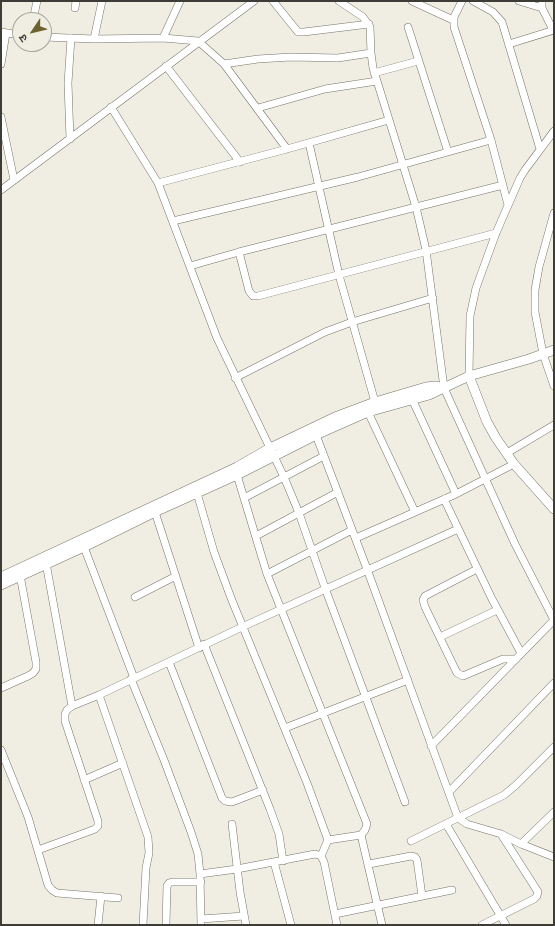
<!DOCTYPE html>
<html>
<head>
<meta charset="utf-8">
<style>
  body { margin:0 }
  #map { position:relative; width:555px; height:926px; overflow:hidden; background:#f0eee2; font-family:Barlow,"Noto Sans Devanagari",sans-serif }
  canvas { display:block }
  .frame { position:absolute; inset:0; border:2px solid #3d3c37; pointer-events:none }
  .north { position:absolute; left:12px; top:12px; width:40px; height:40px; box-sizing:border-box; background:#f0eee2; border:1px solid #a8a79e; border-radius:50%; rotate:235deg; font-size:11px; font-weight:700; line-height:16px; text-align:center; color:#3d3c37 }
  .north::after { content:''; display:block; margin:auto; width:14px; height:18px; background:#6b622f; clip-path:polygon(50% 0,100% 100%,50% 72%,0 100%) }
</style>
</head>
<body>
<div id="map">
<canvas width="555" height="926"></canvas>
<div class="frame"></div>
<div class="north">उ</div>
</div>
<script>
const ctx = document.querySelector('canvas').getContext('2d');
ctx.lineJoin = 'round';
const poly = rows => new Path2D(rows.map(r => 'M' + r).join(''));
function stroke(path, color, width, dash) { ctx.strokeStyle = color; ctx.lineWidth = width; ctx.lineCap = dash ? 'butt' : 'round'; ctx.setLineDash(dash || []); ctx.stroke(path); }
const minor = poly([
  [273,1,298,32,304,32,369,24],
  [339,1,363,17,370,27,371,53,373,68,416,207,426,250,444,388,515,544,554,620],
  [412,1,453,20],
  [462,1,454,17,454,27,491,140,508,205],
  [473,1,493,12,502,22,540,149],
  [519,1,542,8],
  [542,1,542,8,553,30],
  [75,8,76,1],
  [33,20,37,1],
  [408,27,448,152],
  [1,32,20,35],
  [44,37,94,39,163,38,198,41,224,64,287,149],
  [163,38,180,1],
  [94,39,102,1],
  [509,44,554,30],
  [1,64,6,33],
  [224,64,258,59,291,57,338,58,371,53],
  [166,66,240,162],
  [374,73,418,61],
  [111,107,158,183,217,338,284,477,299,513,325,588,405,802],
  [258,108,325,89,377,81],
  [1,117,14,180],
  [70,139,68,83,71,38],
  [309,143,339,275,375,402],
  [158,183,287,149,389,120],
  [1,190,254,1],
  [554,213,539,267,535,290,535,312,543,354,554,386],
  [173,221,358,177,491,140],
  [239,252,249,291,253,296,258,296,496,233],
  [190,266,239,252,503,185],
  [469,376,470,316,476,288,496,233,520,178,525,170,554,131],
  [235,378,325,332,352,322,433,298],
  [412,399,456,494],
  [368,412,415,512],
  [316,435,367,569,458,818,467,824,501,834,521,844,554,857],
  [507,453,554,425],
  [237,475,267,574,367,824,365,830,361,835,328,840],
  [197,493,214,552,231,598,307,783,328,840,321,856],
  [244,498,324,456],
  [444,499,492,599,521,653],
  [155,512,199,648],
  [256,536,338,492],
  [356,538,456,494,514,464],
  [84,547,134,678],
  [46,563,72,706],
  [477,569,425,596,423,600,425,607,457,673,463,676,503,659,516,659],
  [267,574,352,530],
  [135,597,176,576],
  [440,637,497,610],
  [204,644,270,809,279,834,283,861],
  [169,662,222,798,225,801,232,802,263,790],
  [131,679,164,760,191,832,198,854,200,874,201,925],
  [1,688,28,676,33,673,36,669,36,662,20,575],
  [99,695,148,837,149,853,146,868,143,925],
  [285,728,408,680],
  [431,746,554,620],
  [1,750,28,817,48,885,52,890,57,893,118,898],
  [84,780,123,763],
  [449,792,554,683],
  [232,824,240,892,246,925],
  [446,824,506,925],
  [361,835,382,925],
  [411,841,504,795,516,785,554,747],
  [521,844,554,812],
  [38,850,90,831,95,829,98,826,98,821,65,721,65,714,67,710,72,706,99,695,242,627,458,529],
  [274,862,291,925],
  [369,864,411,856,415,857,417,860,422,896],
  [200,874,237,869,315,854,321,856,324,862,337,925],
  [335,914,452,890],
  [201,919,244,916],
  [98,925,101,896],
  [166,925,167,886,169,883,172,882,201,882],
  [482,925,534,899,537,896,538,892,501,834]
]);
const tertiary = poly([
  [469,376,487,422,496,438,514,464,554,509],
  [1,577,237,467,270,448,335,417,375,402,426,387,435,386,444,388],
  [1,585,84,547,155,512,237,475,316,435,368,412,429,395,469,376,529,359,554,350]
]);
stroke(minor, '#767469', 8);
stroke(tertiary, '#767469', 10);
stroke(minor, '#fff', 7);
stroke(tertiary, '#fff', 9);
</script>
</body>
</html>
